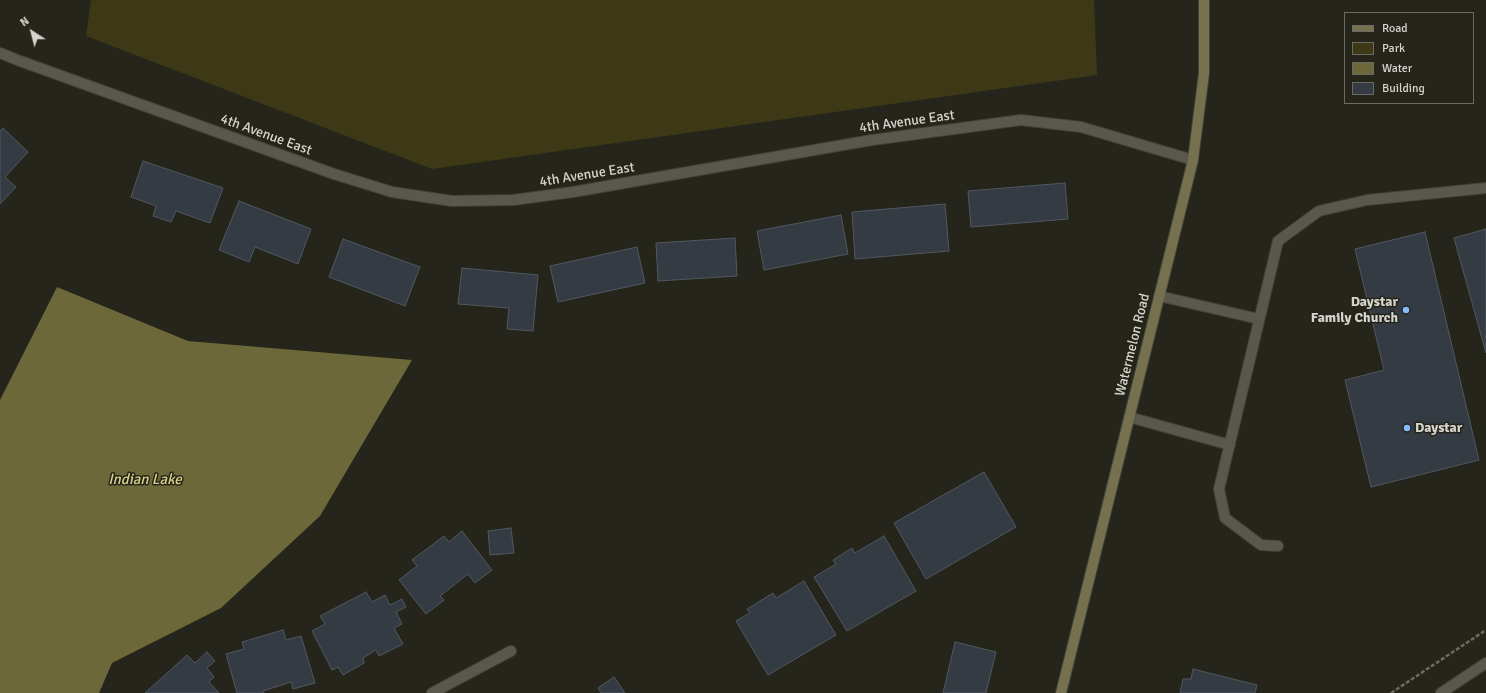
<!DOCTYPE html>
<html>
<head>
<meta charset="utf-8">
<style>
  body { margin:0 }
  #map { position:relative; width:1486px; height:693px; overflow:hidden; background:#25251b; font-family:Signika,sans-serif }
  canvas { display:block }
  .legend { position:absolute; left:1344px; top:12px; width:130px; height:92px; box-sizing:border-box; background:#25251b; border:1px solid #6b6b63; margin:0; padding:5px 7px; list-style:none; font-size:12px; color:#d5d5ce }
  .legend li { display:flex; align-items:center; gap:8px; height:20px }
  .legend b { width:20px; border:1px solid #6b6b63 }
  .north { position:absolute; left:12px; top:12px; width:40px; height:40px; -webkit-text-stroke:3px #25251b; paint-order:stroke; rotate:324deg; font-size:11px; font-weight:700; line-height:16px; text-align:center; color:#d5d5ce }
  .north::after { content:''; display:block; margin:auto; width:14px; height:18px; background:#d5d5ce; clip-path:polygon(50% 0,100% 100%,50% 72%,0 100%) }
</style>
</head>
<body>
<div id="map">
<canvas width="1486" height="693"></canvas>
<ul class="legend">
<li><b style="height:5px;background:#75714f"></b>Road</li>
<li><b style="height:11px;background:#3d3916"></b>Park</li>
<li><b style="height:11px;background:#6c6839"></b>Water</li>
<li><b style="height:11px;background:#343b43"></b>Building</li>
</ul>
<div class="north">N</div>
</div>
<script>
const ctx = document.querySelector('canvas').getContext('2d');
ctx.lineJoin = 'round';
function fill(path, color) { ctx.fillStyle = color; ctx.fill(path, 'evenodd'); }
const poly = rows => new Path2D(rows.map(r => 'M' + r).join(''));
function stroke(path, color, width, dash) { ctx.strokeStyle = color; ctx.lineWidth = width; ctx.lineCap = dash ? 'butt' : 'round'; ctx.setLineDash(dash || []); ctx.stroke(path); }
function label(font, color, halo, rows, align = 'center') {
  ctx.font = font + ' Signika,sans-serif'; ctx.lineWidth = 3; ctx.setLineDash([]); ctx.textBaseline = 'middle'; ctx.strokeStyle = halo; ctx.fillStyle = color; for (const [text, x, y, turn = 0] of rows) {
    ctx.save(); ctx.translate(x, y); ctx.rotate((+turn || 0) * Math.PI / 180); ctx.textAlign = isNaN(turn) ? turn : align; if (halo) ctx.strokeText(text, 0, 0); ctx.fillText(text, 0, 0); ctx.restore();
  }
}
fill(poly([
  [91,0,1094,0,1097,75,432,169,86,36]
]), '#3d3916');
fill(poly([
  [57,287,188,341,412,360,320,516,221,608,112,663,99,693,0,693,0,400]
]), '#6c6839');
const building = poly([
  [3,128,28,152,5,177,16,187,0,204,0,131,3,128],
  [143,161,223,188,210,223,176,211,171,222,153,216,156,206,131,197,143,161],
  [1065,183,1068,219,971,227,968,191,1065,183],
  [239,201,311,229,298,264,255,247,249,262,219,250,239,201],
  [945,204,949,251,855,259,852,212,945,204],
  [841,215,848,254,764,270,757,231,841,215],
  [1486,229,1486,353,1454,238,1486,229],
  [1425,232,1479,460,1371,487,1345,380,1384,370,1355,249,1425,232],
  [735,238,737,276,658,281,656,243,735,238],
  [343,239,420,267,405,306,329,277,343,239],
  [637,247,645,283,558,302,550,266,637,247],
  [462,268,538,275,533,331,507,329,509,308,458,304,462,268],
  [984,472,1016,527,926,579,894,523,984,472],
  [511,528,514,553,490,555,488,531,511,528],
  [462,531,492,570,475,583,468,574,440,596,444,600,426,614,399,580,417,566,412,560,444,536,449,542,462,531],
  [884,536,916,591,847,631,814,577,836,564,833,560,852,548,855,553,884,536],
  [804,581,836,635,768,675,736,621,750,613,747,609,773,593,776,598,804,581],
  [366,592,372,602,385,595,390,605,402,599,406,607,396,612,402,624,394,628,403,644,379,656,376,650,363,658,364,663,343,675,338,667,332,670,312,631,325,624,320,616,366,592],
  [283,630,286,640,301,636,315,683,293,689,291,682,263,691,264,693,237,693,226,654,244,649,242,642,283,630],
  [955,642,996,652,986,693,943,693,955,642],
  [207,652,215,661,207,668,214,677,209,682,219,693,145,693,187,655,195,663,207,652],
  [1193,669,1257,685,1255,693,1180,693,1183,679,1191,679,1193,669],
  [614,677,625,693,601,693,598,688,614,677]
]);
fill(building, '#343b43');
stroke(building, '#515860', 1);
const service = poly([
  [1159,296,1259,319],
  [1129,417,1230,445],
  [1278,546,1261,545,1225,518,1219,489,1278,241,1319,211,1367,200,1486,188]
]);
const minor = poly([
  [0,53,20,61,334,174,392,192,452,201,513,200,573,192,872,140,1021,120,1081,127,1193,160],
  [432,693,511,651]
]);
const tertiary = poly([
  [1441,693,1486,663]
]);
const secondary = poly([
  [1061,693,1193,160,1204,73,1204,0]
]);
stroke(service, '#42423a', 12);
stroke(minor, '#42423a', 12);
stroke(tertiary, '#42423a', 12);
stroke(secondary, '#42423a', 12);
stroke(poly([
  [1391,693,1486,630]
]), '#6c6c63', 2.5, [4, 2]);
stroke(service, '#59584d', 10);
stroke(minor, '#59584d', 10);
stroke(tertiary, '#59584d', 10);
stroke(secondary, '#75714f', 10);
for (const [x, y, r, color] of [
  [1406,310,4,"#84bcfb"],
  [1407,428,4,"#84bcfb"]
]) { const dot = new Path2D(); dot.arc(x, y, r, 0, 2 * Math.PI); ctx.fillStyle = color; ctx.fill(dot); stroke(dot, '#25251b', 1.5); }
label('14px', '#d5d5ce', '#25251b', [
  ["4th Avenue East",907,122,-8],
  ["4th Avenue East",266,135,20],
  ["4th Avenue East",587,175,-9],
  ["Watermelon Road",1133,345,-76]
]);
label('bold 14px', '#d5d5ce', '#25251b', [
  ["Daystar",1398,302],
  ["Family Church",1398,318],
  ["Daystar",1415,428,"left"]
], 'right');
label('italic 15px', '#d7d085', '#25251b', [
  ["Indian Lake",145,480]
]);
</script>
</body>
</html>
